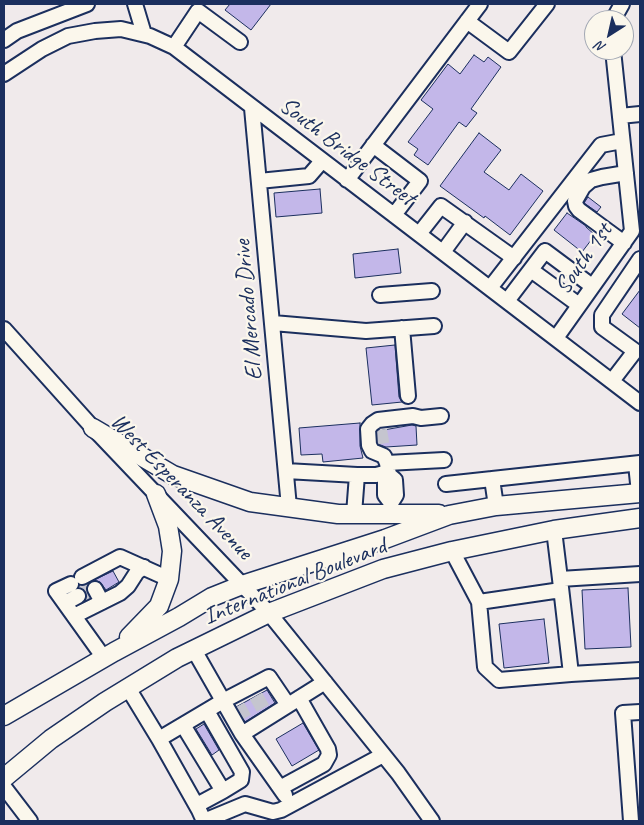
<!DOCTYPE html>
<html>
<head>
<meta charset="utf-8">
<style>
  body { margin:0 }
  #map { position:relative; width:644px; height:825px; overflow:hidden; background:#f0eaeb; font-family:Caveat,sans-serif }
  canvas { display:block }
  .frame { position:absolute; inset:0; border:5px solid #1b2f5e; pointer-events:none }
  .north { position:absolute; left:584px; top:10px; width:50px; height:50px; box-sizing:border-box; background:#fbf7ec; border:1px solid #a1a7b3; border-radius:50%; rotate:215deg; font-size:14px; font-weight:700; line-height:20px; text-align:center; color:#1b2f5e }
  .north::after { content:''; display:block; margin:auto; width:18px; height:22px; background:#1b2f5e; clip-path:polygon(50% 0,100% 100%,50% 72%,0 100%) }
</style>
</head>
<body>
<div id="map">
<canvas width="644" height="825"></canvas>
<div class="frame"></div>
<div class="north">N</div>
</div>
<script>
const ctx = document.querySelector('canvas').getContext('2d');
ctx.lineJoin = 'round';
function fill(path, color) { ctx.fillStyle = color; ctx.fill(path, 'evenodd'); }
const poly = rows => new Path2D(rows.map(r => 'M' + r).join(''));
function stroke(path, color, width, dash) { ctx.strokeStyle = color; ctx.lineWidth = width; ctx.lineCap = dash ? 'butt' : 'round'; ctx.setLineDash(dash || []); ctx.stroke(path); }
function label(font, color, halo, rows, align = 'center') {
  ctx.font = font + ' Caveat,sans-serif'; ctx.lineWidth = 4.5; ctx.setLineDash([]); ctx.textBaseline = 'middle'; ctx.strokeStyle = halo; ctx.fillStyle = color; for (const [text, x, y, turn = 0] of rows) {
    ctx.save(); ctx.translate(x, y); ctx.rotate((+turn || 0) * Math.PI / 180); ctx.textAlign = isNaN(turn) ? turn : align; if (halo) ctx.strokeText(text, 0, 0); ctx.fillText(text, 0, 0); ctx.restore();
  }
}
const building = poly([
  [230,4,271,4,251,30,225,10,230,4],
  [474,55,484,62,488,57,501,67,471,109,477,113,466,127,459,122,428,165,414,155,418,149,408,142,433,109,421,100,448,64,460,74,474,55],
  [479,133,501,150,484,172,509,190,521,174,543,191,510,235,485,216,484,218,440,186,479,133],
  [320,189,322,213,276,217,274,193,320,189],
  [588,197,601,207,597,212,584,203,588,197],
  [567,213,586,226,586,227,595,235,582,252,554,230,567,213],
  [398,249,401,273,355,278,353,254,398,249],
  [640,290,640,328,622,314,640,290],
  [395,345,399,397,402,402,372,405,366,348,395,345],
  [360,423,360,446,363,458,323,462,322,454,301,455,299,428,360,423],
  [412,425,416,426,417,445,386,447,378,444,378,431,412,425],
  [113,571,119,582,106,590,100,582,94,580,113,571],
  [628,588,631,647,585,649,582,590,628,588],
  [544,619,549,663,504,668,499,624,544,619],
  [267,690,275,703,245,722,236,707,267,690],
  [303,723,319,750,292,766,276,739,303,723],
  [204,724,219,750,212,755,196,729,204,724]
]);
fill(building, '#c3b7e9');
stroke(building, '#1b2f5e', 1);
stroke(poly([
  [380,430,383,447],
  [75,591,92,583],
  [81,603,92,597],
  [256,696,265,712],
  [238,706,247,722]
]), '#c5c5cf', 14, [14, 7]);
const minor = poly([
  [135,4,144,34],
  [613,20,622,4],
  [467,21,509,52,547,4],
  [4,40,17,31,87,4],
  [174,47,198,11,240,42],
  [4,74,42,49,68,36,95,31,121,29,150,36,174,47,640,403],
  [252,108,289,507],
  [620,116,640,114],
  [373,145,420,181,394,215],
  [347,180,480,4],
  [259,181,309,176,322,161],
  [419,234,441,206,514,258],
  [624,243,579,210,576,206,575,201,583,187,591,180,602,177,626,173],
  [443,252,465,222],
  [531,270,579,305],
  [490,288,601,145,622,141],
  [380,295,432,291],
  [507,301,545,251,592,286],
  [273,323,366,331,434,326],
  [402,328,408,396],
  [4,329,93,428,269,613,398,773,432,821],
  [556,338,632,231,613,50],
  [612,381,635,351,602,327,602,315,640,259],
  [387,463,444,460],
  [636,464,639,493],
  [286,471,357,475,376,475,388,472],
  [389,475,395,480,396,495,391,503],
  [492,479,496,506],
  [446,484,640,463],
  [354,514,357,475],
  [392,514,391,503,385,495,385,480,389,475,387,463,384,456,372,451,369,445,368,429,372,424,378,420,413,416,421,418,441,416],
  [554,530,560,579,640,574],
  [452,551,479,602,485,667,499,680,571,674],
  [82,577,120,557,169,579],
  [560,579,571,674,640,670],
  [71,584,56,591,104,658],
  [95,589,102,602],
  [479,602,561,590],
  [65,603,78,596],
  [74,616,120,593,128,586,137,572,144,567],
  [194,650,242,734,325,682],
  [128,688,159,739],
  [207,711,242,772,241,780,223,791],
  [183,725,223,791,197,805],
  [242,734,285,795],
  [4,787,30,821],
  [280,788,324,764,329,755,328,749,299,698],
  [204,821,199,810,159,739,223,701,269,677,288,705],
  [204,821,245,804,273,812,281,810,383,755],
  [631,821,623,713,640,712]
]);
const major = poly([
  [93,428,173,475,250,502,338,514,439,514],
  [129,637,159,606,169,579,172,551,168,526,156,494],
  [4,716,114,652,179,617,212,597,242,585,385,539,449,515,496,506,640,493],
  [4,778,51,739,105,702,177,658,269,613,383,569,452,551,554,530,640,518]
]);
stroke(minor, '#1b2f5e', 18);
stroke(major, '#1b2f5e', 21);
stroke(minor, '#fbf7ec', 14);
stroke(major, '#fbf7ec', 18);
label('24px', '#1b2f5e', '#fbf7ec', [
  ["South Bridge Street",347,152,37],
  ["South 1st",584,259,-55],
  ["El Mercado Drive",249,310,-95],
  ["West Esperanza Avenue",181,487,46],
  ["International Boulevard",295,582,-22]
]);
</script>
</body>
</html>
